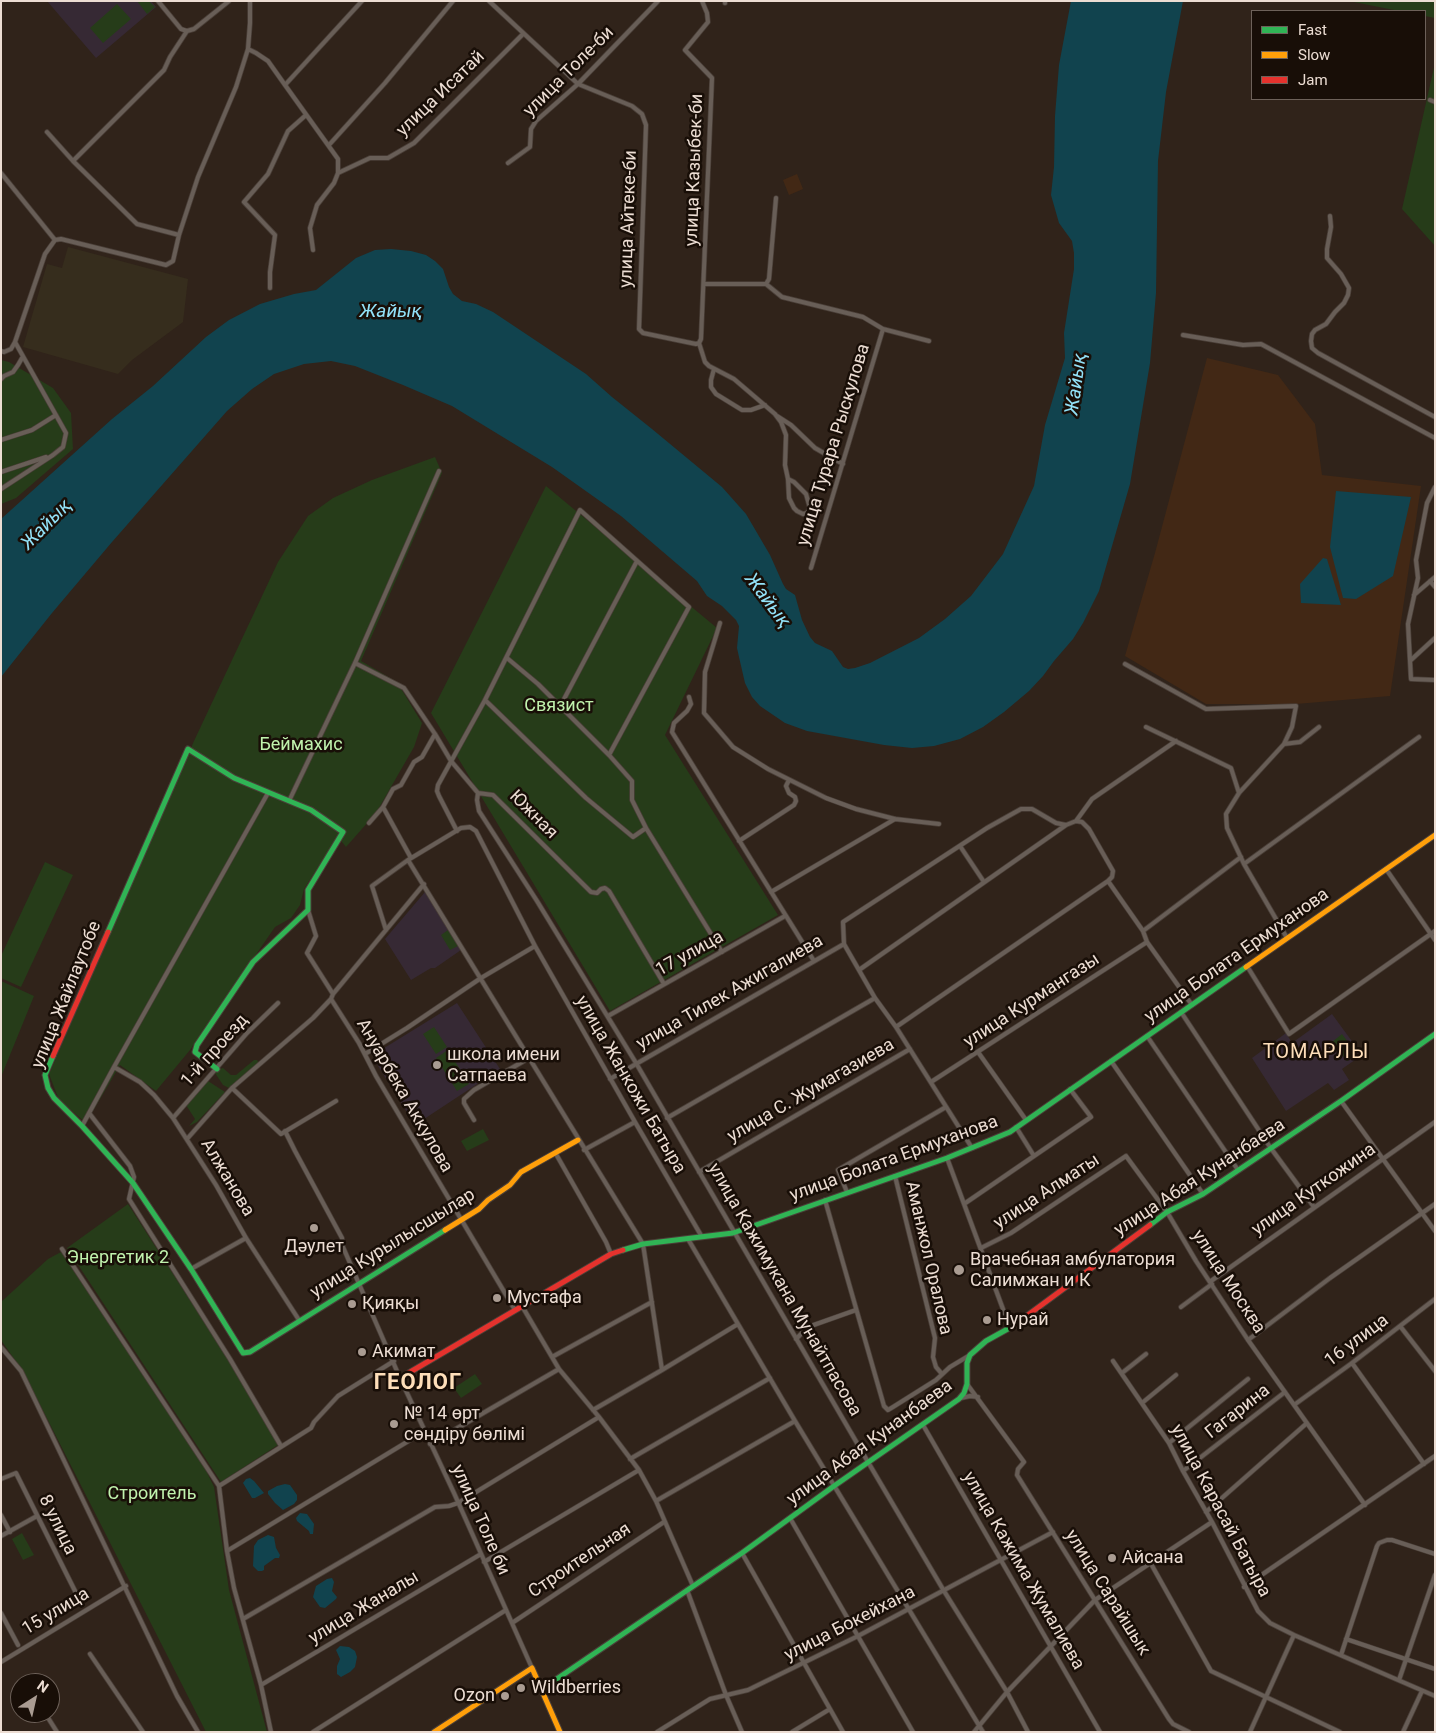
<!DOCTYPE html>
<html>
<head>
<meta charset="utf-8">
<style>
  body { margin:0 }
  #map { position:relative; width:1436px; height:1733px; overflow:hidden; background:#30231a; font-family:Roboto,sans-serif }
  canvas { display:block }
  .frame { position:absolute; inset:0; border:2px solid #ecddd3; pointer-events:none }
  .legend { position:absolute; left:1251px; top:10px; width:175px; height:90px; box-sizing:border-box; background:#180e07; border:1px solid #6d6159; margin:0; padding:6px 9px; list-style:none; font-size:15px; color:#ecddd3 }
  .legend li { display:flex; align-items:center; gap:10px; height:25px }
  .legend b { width:25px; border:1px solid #6d6159 }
  .north { position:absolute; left:10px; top:1673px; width:50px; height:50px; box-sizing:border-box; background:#180e07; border:1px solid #6d6159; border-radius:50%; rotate:35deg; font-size:14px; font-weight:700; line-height:20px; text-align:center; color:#ecddd3 }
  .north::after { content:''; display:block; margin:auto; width:18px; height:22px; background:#aa9c92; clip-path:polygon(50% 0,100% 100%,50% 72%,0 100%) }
</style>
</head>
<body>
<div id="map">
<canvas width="1436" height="1733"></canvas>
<div class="frame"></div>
<ul class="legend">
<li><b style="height:6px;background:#30b455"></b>Fast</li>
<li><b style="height:6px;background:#ff9f0a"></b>Slow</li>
<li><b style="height:6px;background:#e5322d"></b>Jam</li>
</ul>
<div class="north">N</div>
</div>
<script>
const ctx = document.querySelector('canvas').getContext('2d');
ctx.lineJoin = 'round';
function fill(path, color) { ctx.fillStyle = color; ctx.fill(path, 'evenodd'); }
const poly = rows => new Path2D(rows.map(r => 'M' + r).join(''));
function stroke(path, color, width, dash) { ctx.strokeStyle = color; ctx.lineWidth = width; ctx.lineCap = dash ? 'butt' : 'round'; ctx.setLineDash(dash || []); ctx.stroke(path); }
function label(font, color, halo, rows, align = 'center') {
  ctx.font = font + ' Roboto,sans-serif'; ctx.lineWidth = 5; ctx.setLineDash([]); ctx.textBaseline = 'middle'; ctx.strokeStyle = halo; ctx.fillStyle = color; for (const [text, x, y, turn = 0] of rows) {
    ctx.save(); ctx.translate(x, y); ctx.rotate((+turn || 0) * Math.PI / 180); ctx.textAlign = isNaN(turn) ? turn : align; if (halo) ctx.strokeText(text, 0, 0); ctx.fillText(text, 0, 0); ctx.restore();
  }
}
fill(poly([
  [68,247,188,279,183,322,132,360,118,374,23,347,47,264,62,268]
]), '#362d1d');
fill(poly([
  [797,174,803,189,789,195,783,180],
  [1207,358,1278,375,1315,424,1322,475,1421,486,1390,696,1296,704,1206,704,1125,656,1155,553]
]), '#422815');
fill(poly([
  [47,1,151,1,156,7,96,58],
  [425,892,461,950,435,968,431,968,411,980,385,939],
  [457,1003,500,1069,415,1125,375,1061,381,1050],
  [1332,1014,1362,1055,1342,1069,1349,1080,1334,1090,1328,1083,1286,1111,1252,1058,1286,1033,1292,1043]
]), '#362934');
fill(poly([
  [137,1,149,1,155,7,147,14],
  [1349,1,1435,1,1435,18,1425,16,1425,11,1399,11],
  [117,4,131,19,103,43,90,28],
  [1435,63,1435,246,1402,209],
  [1,360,9,362,53,388,71,413,73,449,16,498,1,504],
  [435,457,442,473,361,661,397,682,422,723,414,747,376,813,346,847,338,837,304,889,300,905,291,918,275,927,190,1050,156,1091,120,1065,86,1123,59,1100,49,1074,194,741,278,562,308,516,333,498,372,480],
  [546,486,717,628,665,735,778,915,610,1011,431,713],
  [45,862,73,875,21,987,1,978,1,956],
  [448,930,458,946,450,950,441,935],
  [1,981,34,996,1,1077],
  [434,1027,447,1047,436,1054,423,1034],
  [1342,1034,1357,1054,1347,1061,1332,1042],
  [448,1050,469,1084,457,1091,436,1058],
  [254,1060,257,1060,259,1063,229,1088,223,1085,215,1073,219,1069,223,1068,231,1075,236,1075],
  [208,1081,225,1092,197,1122,189,1126,195,1119,186,1105],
  [483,1129,489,1140,467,1151,461,1141],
  [128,1204,247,1389,278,1445,221,1482,67,1248],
  [61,1252,187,1440,204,1466,214,1487,229,1590,267,1732,206,1732,24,1373,1,1340,1,1302,48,1259],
  [475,1374,482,1384,461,1398,454,1388],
  [22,1533,34,1555,23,1560,12,1539]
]), '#263c19');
fill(poly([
  [1071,1,1183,1,1166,92,1158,161,1156,293,1150,363,1130,484,1099,591,1083,623,1073,639,1054,661,1043,676,1029,691,1004,712,983,727,960,739,934,746,912,748,884,745,807,731,785,723,760,706,752,697,745,683,739,657,737,648,739,626,736,620,722,606,707,596,697,581,690,575,621,516,552,467,452,406,403,385,355,366,331,361,304,364,274,374,252,389,227,411,112,542,52,613,1,677,1,519,112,419,153,386,206,337,229,320,260,304,294,294,316,290,356,258,375,250,391,249,411,251,426,255,435,261,443,269,449,287,453,294,462,301,476,304,493,312,586,374,612,397,652,429,722,487,746,514,770,555,783,584,786,589,795,595,802,620,810,637,815,643,832,651,843,667,848,669,855,668,870,663,919,638,945,619,971,596,1003,554,1034,486,1045,425,1065,358,1064,333,1074,269,1074,253,1072,241,1059,223,1051,195,1054,167,1055,116,1059,65],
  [1336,491,1411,497,1393,576,1356,599,1343,598,1330,547],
  [1323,558,1327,559,1341,605,1301,603,1300,584],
  [250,1478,254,1481,264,1493,255,1498,252,1498,243,1483,246,1479],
  [285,1484,290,1485,297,1495,297,1500,294,1504,283,1510,275,1503,268,1494,268,1491,277,1486],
  [300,1513,307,1514,314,1524,313,1534,310,1534,309,1531,297,1521,296,1518],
  [268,1535,274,1537,276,1548,280,1555,279,1558,275,1558,264,1566,264,1570,262,1571,258,1571,253,1566,254,1546,258,1540],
  [332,1578,334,1582,332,1591,337,1597,336,1599,325,1608,320,1607,313,1597,316,1586,327,1579],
  [340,1646,349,1647,355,1651,357,1657,355,1667,350,1672,341,1677,337,1674,337,1666,340,1659,336,1650]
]), '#11434e');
const street = poly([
  [158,1,181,29,187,31],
  [489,1,578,84,632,106,642,114,646,125,639,329,643,333,696,344,699,343,701,339,712,78,685,50,708,22,707,13,702,1],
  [725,3,725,1],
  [248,49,256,53,268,61,285,85,338,159,338,173],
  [285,85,362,1],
  [1430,100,1435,102],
  [47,132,73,161,137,224,179,235],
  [329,145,385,83,453,1],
  [73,161,164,70,170,57,187,31,194,29,229,1],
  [508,163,530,147,531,129,536,121,578,84,658,1],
  [1,173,55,240],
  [1330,216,1331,227,1327,249,1327,258,1341,274,1349,288,1348,295,1344,303,1335,312,1326,324,1315,330,1312,334,1311,341,1312,348,1318,353,1435,417],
  [55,240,61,239,166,265,173,261,179,235,198,177,236,87,248,49,250,23,250,1],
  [313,250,310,228,317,205,334,183,338,173,370,158,388,158,414,143,523,34],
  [704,284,766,284,782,297,855,315,863,317,883,329,929,341],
  [766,284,769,279,776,198],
  [270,288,270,272,275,235,244,202,268,174,288,131,306,115],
  [1183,335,1243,345,1261,344,1435,438],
  [699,343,705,362,709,366,734,379,775,414,781,422,786,435,785,465,788,479,789,498,794,508,797,511,803,514,807,513,810,508,806,494,794,482,788,479],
  [1,351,4,352,11,349,15,342],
  [714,369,711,380,711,387,716,394,742,410,751,410,765,405],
  [1,379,4,376,13,372,18,365,22,358],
  [777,416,791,425,815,448,843,464],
  [1,440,32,430,56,415],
  [1,472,46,457],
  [1435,487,1427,503,1416,560,1418,578,1408,624,1411,679,1435,680],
  [1,489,53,455,63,447,66,433,15,342,45,254,55,240],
  [811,568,883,329],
  [1430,581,1435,587],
  [1414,595,1435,577],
  [720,623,705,672,704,713,733,747,768,769,826,798,856,809,895,819,939,824],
  [1411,660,1435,638],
  [355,663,404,688,435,734,451,761,478,793,493,795,591,892,597,893,601,889,605,888,609,891,664,984],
  [1125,664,1206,709,1296,706,1292,727,1284,744,1239,793,1226,814,1227,828,1244,864,1287,938],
  [689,697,691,704,687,711,674,723,672,732,814,961],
  [485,700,586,798,633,837,646,828,632,800,632,781,609,755],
  [558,704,563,701,637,561],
  [1146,727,1231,768,1239,793],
  [1284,744,1300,742,1319,727],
  [478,793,477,800,479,811,537,901,636,1063,868,1462,944,1591,1007,1692,1028,1732],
  [289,801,355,663,439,471],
  [383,807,411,858],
  [1076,821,1092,799,1176,741],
  [369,823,383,807,393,789,401,785,414,762,422,757,435,734],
  [646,828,722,952],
  [457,831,439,796,437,791,438,785,485,700,580,510,689,607,609,755,538,684,507,658],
  [739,841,794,805,796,801,795,797,789,793,786,786,789,780],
  [960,846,984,882],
  [408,860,643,1244,662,1370],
  [1244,864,1419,737],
  [1386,869,1435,940],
  [1108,881,1143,931,1147,942,1192,1005],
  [771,892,895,819],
  [308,910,316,936,307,953,333,994],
  [386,930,372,886,408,860,461,828,470,827,476,831,535,946,635,1122,702,1237],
  [1143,931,1241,857],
  [1247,966,1289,1034,1435,931],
  [859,970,1066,825,1076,821,1082,822,1089,829,1113,871,1112,877,1108,881,896,1027],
  [331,999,359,1043,376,1076,515,1310],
  [1181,1012,1270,1147,1314,1207],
  [608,1016,785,916],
  [1147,1036,1238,1170],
  [978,1052,1026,1120],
  [365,1054,407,1028,481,978,535,946],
  [1111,1061,1203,1194],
  [114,1067,140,1082,154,1095,173,1118,216,1185,246,1238,299,1320],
  [610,1079,844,944],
  [931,1082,1147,942],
  [232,1088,281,1134,336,1101],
  [1341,1101,1435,1231],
  [89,1113,130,1166,134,1177,129,1199,230,1359,281,1446],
  [173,1118,247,1033,278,1003],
  [667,1118,875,998],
  [474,1120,464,1103,464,1099,474,1090,529,1058],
  [82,1126,114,1067,268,793],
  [1016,1127,1034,1156],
  [285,1131,295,1151,342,1238,343,1247,400,1378,454,1493,532,1668],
  [187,1139,232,1088,313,1018,331,999,333,994,424,884],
  [972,1148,896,1027,875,998,844,944,843,922,987,828,1021,809,1032,809,1056,823,1066,825],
  [584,1150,635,1122],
  [556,1154,606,1242,611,1254],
  [947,1158,1010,1328],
  [699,1172,910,1049],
  [895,1176,935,1338,933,1357,936,1367,942,1374],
  [847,1192,838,1170,946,1107],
  [825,1200,884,1406,888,1410,893,1407,936,1380,950,1367,970,1355],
  [964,1204,1091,1117,1070,1089],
  [688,1239,795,1421,983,1732],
  [981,1248,1011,1233,1126,1156,1167,1212,1196,1261,1248,1340,1365,1505],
  [62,1249,219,1486,227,1551,234,1588,261,1685,271,1732],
  [191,1269,246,1238],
  [1211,1281,1435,1122],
  [522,1306,559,1369,599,1417,639,1470,656,1501,693,1586],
  [1181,1307,1212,1284],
  [1400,1326,1435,1371],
  [796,1339,808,1327,856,1310],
  [1248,1340,1330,1278,1435,1204],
  [1,1347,21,1371,177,1696,198,1732],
  [552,1357,652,1302],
  [1113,1361,1169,1443,1183,1471,1212,1522,1258,1611,1270,1623,1294,1635,1435,1696],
  [1352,1363,1424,1464],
  [1122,1373,1146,1354],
  [967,1384,1024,1462,1018,1469,1017,1475,1169,1719,1173,1724,1189,1732],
  [961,1398,970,1396,978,1397],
  [1142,1403,1176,1375],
  [1294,1405,1352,1363,1435,1299],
  [593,1410,662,1370,738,1324],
  [923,1425,1100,1732],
  [1169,1443,1248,1379],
  [430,1444,559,1369],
  [630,1459,770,1378],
  [1183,1471,1285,1392],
  [1,1479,16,1473,81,1603],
  [219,1486,311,1428,314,1422,338,1396,394,1361],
  [656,1501,795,1421],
  [1206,1512,1307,1423],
  [1,1515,10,1532],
  [790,1518,913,1732],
  [1,1536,37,1516],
  [227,1551,425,1431],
  [742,1553,843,1732],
  [484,1562,639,1470],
  [1150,1562,1211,1671,1340,1732],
  [1244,1587,1435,1456],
  [687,1590,726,1695,742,1732],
  [1,1613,18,1645],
  [243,1619,435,1507,449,1506,458,1503,599,1417],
  [512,1623,664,1522],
  [1346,1639,1435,1669],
  [90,1654,143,1732],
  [1341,1655,1377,1546,1379,1543,1387,1540,1392,1540,1435,1554],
  [1,1662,126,1586],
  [1399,1680,1435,1575],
  [261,1685,481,1554],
  [45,1713,57,1732],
  [313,1732,506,1610],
  [657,1732,710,1699,748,1690,858,1636,1053,1532],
  [792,1732,830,1709],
  [974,1732,1007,1692,1095,1600,1212,1522],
  [1250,1732,1294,1635],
  [1403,1732,1422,1691]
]);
const fast = poly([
  [108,932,188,749,234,778,311,810,343,832,308,890,308,910,253,962,197,1045,195,1052,217,1069],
  [53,1056,45,1075,48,1088,54,1098,82,1126,133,1183,191,1269,243,1353,250,1352,445,1230],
  [1150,1225,1167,1212,1203,1194,1341,1101,1435,1034],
  [623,1250,643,1244,733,1233,947,1158,1010,1132,1246,967],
  [542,1689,742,1553,834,1486,959,1399,964,1393,967,1384,967,1363,970,1355,986,1341,1013,1326]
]);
const slow = poly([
  [1246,967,1435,835],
  [445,1230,479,1209,488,1200,510,1185,521,1172,578,1140],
  [434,1732,532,1668,560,1732]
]);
const jam = poly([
  [53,1056,108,932],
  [1013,1326,1150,1225],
  [400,1378,611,1254,623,1250]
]);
stroke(street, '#4a3f38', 5.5);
stroke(fast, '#4a3f38', 7);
stroke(slow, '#4a3f38', 7);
stroke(jam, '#4a3f38', 7);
stroke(street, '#685e57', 4);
stroke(fast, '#30b455', 5);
stroke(slow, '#ff9f0a', 5);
stroke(jam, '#e5322d', 5);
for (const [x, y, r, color] of [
  [437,1065,5,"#aa9c92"],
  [314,1228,5,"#aa9c92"],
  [959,1270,6,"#aa9c92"],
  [497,1298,5,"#aa9c92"],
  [352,1304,5,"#aa9c92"],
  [987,1320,5,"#aa9c92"],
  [362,1352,5,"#aa9c92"],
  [394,1424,5,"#aa9c92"],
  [1112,1558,5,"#aa9c92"],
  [521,1688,5,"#aa9c92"],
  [505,1696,5,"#aa9c92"]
]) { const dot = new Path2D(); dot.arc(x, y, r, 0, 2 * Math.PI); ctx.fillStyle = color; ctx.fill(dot); stroke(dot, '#180e07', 2); }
label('18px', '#ecddd3', '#180e07', [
  ["улица Толе-би",569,72,-45],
  ["улица Исатай",441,94,-44],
  ["улица Казыбек-би",695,170,-88],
  ["улица Айтеке-би",629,219,-88],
  ["улица Турара Рыскулова",834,445,-73],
  ["Южная",533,815,45],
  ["17 улица",690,954,-29],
  ["улица Болата Ермуханова",1237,956,-35],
  ["улица Тилек Ажигалиева",730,993,-30],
  ["улица Жайлаутобе",67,995,-68],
  ["улица Курмангазы",1032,1001,-33],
  ["1-й проезд",215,1051,-48],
  ["улица Жанкожи Батыра",630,1085,60],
  ["улица С. Жумагазиева",811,1091,-30],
  ["Ануарбека Аккулова",404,1096,60],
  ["улица Болата Ермуханова",894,1159,-20],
  ["Алжанова",227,1178,59],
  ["улица Абая Кунанбаева",1200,1178,-33],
  ["улица Куткожина",1314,1190,-35],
  ["улица Алматы",1047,1192,-33],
  ["улица Курылысшылар",393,1244,-32],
  ["Аманжол Оралова",928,1258,77],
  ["улица Москва",1228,1282,57],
  ["улица Кажимукана Мунайтпасова",784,1290,60],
  ["16 улица",1357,1341,-37],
  ["Гагарина",1238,1412,-38],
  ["улица Абая Кунанбаева",870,1443,-36],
  ["улица Карасай Батыра",1220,1511,62],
  ["улица Толе би",480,1520,66],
  ["8 улица",57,1525,64],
  ["Строительная",580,1561,-34],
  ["улица Кажима Жумалиева",1023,1571,60],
  ["улица Сарайшык",1107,1593,58],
  ["улица Жаналы",364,1608,-31],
  ["15 улица",56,1612,-31],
  ["улица Бокейхана",850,1624,-27]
]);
label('18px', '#c0f2ad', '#180e07', [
  ["Связист",559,706],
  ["Беймахис",301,745],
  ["Энергетик 2",118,1258],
  ["Строитель",152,1494]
]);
label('18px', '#ecddd3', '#180e07', [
  ["школа имени",447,1055],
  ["Сатпаева",447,1076],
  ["Дәулет",314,1247,"center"],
  ["Врачебная амбулатория",970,1260],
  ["Салимжан и К",970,1281],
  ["Мустафа",507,1298],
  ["Қияқы",362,1304],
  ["Нурай",997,1320],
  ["Акимат",372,1352],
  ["№ 14 өрт",404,1414],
  ["сөндіру бөлімі",404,1435],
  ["Айсана",1122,1558],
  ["Wildberries",531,1688],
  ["Ozon",495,1696,"right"]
], 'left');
label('italic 19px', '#92e1f7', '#180e07', [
  ["Жайық",391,312],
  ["Жайық",1077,384,-82],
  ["Жайық",47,525,-45],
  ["Жайық",767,601,53]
]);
ctx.letterSpacing = '1px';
label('20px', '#fedeb9', '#180e07', [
  ["ТОМАРЛЫ",1316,1053]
]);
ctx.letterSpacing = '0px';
ctx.letterSpacing = '1px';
label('bold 22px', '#fedeb9', '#180e07', [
  ["ГЕОЛОГ",418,1383]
]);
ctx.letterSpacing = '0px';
</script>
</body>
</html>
